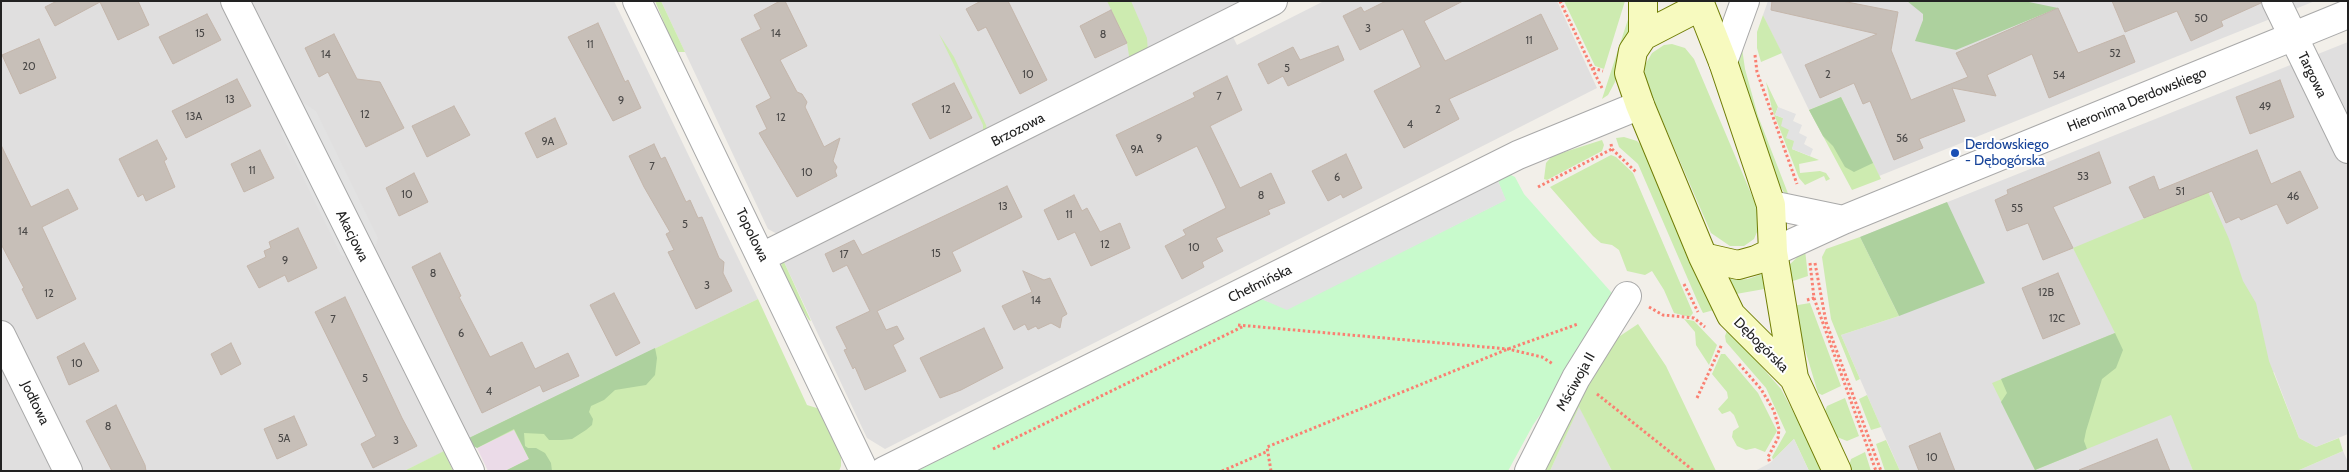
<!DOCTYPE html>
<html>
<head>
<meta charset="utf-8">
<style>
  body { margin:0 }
  #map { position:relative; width:2349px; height:472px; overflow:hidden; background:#f2efe9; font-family:Cabin,sans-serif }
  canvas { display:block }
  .frame { position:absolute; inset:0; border:2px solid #222; pointer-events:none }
</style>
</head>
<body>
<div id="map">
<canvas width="2349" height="472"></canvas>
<div class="frame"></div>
</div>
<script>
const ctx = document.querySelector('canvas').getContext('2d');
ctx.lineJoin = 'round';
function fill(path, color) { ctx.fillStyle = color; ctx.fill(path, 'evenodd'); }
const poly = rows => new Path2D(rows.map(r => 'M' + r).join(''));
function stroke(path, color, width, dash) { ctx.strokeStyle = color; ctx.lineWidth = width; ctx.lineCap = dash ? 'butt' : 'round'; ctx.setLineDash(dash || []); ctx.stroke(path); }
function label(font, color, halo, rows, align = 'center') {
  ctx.font = font + ' Cabin,sans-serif'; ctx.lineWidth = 4; ctx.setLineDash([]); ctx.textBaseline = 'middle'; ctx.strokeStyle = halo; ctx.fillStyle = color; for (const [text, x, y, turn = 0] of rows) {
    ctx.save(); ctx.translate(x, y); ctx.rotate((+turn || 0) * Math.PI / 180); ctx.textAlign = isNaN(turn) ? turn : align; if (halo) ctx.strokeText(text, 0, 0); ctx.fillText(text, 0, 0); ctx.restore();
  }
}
fill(poly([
  [1,1,614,1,758,299,404,471,1,471],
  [661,1,1248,1,781,236,768,229],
  [1324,1,1557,1,1597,88,885,449,867,438,784,262,786,258,930,182,933,188,1232,35,1237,45],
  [1768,1,2315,1,1879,176,1841,97,1809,110,1763,15],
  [2348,42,2348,434,2316,447,2299,438,2274,372,2172,415,2193,471,1900,471,1841,335,1899,316,1860,237],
  [1579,406,1612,471,1550,471],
  [2343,451,2348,462,2348,471,2297,471]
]), '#e0dfdf');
fill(poly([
  [514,429,529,459,505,471,488,471,477,448]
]), '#ebdbe8');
fill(poly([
  [655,1,661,1,685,52,678,52,674,47],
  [1107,1,1131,1,1147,38,1148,52,1130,62,1127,43],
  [1564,1,1625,1,1604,69,1595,66],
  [1634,1,1633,23,1615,82,1608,95,1602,99],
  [1763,15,1782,53,1761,62,1757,48,1757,32],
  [939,34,954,57,986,125,988,134,983,136,983,125],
  [1741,41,1745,69,1758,116,1789,196,1787,197,1778,183,1737,72],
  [1672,44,1685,48,1694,59,1761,217,1760,225,1754,239,1744,246,1730,246,1711,233,1644,78,1645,65,1652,53,1664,45],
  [1766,82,1778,107,1775,115,1783,118,1795,141,1792,149,1819,160,1799,164,1800,173,1820,171,1826,173,1830,179,1826,181,1824,176,1805,185,1799,178,1772,109],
  [1841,97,1881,179,1852,190,1809,110],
  [1624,137,1637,141,1642,146,1706,295,1714,310,1703,313,1700,307,1638,164,1619,147,1616,138],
  [1602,140,1604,145,1602,151,1547,180,1544,179,1546,163,1552,156],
  [1611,155,1616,157,1633,173,1693,313,1690,317,1674,313,1664,290,1652,271,1645,275,1627,271,1619,250,1612,245,1601,243,1593,236,1550,187],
  [2208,192,2229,239,2243,281,2256,303,2269,361,2299,438,2316,447,2339,438,2343,451,2297,471,2193,471,2171,415,2035,470,1992,383,2115,333,2073,248],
  [1860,237,1899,316,1841,335,1860,379,1856,381,1831,319,1822,257,1826,249],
  [1805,250,1808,276,1787,283,1786,271,1789,265],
  [782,257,786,258,784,262,811,321,809,320,797,302,781,269],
  [1768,272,1770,288,1736,294,1728,299,1727,278,1737,280,1748,279],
  [758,299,807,405,820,409,841,457,841,466,839,471,505,471,529,459,514,430,477,448,469,438],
  [1810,303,1841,386,1822,395,1818,393,1792,306],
  [1684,319,1694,321,1717,345,1709,365,1696,345,1695,332],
  [1638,324,1666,366,1716,471,1612,471,1579,407,1550,471,1540,471,1573,408,1614,340],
  [1728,328,1781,389,1804,432,1822,471,1809,471,1794,439,1773,460,1772,457,1786,432,1766,388,1726,342,1725,336],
  [1721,354,1725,354,1758,393,1777,431,1765,452,1755,448,1746,450,1737,446,1732,437,1733,431,1739,427,1734,415,1730,411,1722,414,1718,409,1728,398,1727,392,1712,374],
  [1867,395,1881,427,1871,430,1859,399],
  [1845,398,1859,436,1847,441,1837,437,1825,411,1827,406],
  [1886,440,1900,471,1885,471,1876,444],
  [444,451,453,471,404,471],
  [1865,452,1871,471,1851,471,1849,466,1851,459]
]), '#cdebb0');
fill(poly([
  [1907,1,2024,1,2058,8,1956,50,1915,41,1923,20,1923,14],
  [1841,97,1873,163,1854,172,1845,167,1833,146,1823,136,1809,110],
  [1947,202,1985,283,1899,316,1860,237],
  [2115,333,2123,350,2116,368,2102,379,2086,431,2084,441,2087,449,2035,470,2001,402,2007,393,2001,379],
  [655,348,657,358,655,375,646,385,615,390,604,400,591,406,589,412,593,419,592,425,586,430,572,439,562,440,549,440,544,434,524,433,525,446,528,448,536,448,545,453,551,463,552,471,505,471,529,459,514,429,477,448,473,446,469,438]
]), '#add19e');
fill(poly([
  [1509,174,1515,177,1524,194,1619,301,1533,425,1508,471,917,471,1259,298,1287,309,1505,200,1498,181,1499,177]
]), '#c8facc');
fill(poly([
  [299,100,316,111,378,238,373,254],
  [1778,107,1796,114,1793,121,1802,125,1799,133,1807,137,1804,144,1813,149,1810,156,1792,149,1794,141,1786,138,1789,130,1781,126,1783,118,1775,115],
  [287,121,355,261,341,255,281,133],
  [1498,181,1506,200,1287,310,1259,298],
  [1794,439,1809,471,1755,471,1770,463]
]), '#e2e2e2');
const building = poly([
  [57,1,138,1,149,25,118,40,100,2,55,26,45,7,57,1],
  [780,1,785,1,807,46,780,60,797,92,802,94,807,102,805,107,824,147,840,138,833,161,837,167,835,171,837,176,797,197,759,133,767,129,756,106,771,98,741,39,761,29,754,15,780,1],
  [981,1,1008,1,1047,80,1020,94,986,27,978,31,966,9,981,1],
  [1386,1,1463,1,1424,21,1445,61,1541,14,1558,49,1449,99,1459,119,1404,148,1374,91,1421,67,1403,29,1360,50,1343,16,1361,7,1364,12,1386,1],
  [1772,1,1842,1,1898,12,1891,50,1911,100,1968,77,1956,53,2058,8,2078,53,2124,35,2135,62,2049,98,2032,54,1987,75,1996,96,1952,88,1965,121,1919,139,1923,148,1894,160,1870,101,1863,104,1854,83,1820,98,1805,65,1877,34,1771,10,1772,1],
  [2112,1,2261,1,2261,3,2221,21,2223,26,2191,41,2177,11,2125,32,2112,1],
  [1111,10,1127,43,1095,58,1080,26,1111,10],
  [207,14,221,40,173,64,159,37,207,14],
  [598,23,625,82,628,80,641,108,613,121,568,37,598,23],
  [334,34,357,79,380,82,404,128,366,147,328,72,319,77,305,48,334,34],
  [39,39,56,78,20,94,2,55,39,39],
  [1338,46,1344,60,1288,86,1283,76,1268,84,1258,64,1293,47,1300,60,1338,46],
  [1227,76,1242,110,1210,126,1240,188,1271,173,1285,203,1268,210,1270,214,1216,238,1223,251,1202,262,1204,267,1182,279,1165,246,1186,235,1183,230,1226,208,1217,188,1197,146,1136,176,1116,135,1195,97,1193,93,1227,76],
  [237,79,251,106,186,138,172,111,237,79],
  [2280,80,2294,117,2250,134,2236,97,2280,80],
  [954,83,972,118,930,139,912,104,954,83],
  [454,106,470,135,427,157,412,126,454,106],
  [555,118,567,144,537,158,525,133,555,118],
  [157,140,167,159,164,161,175,187,146,201,143,194,138,197,119,159,157,140],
  [654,144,661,159,665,157,686,202,690,200,698,218,702,217,719,258,724,262,723,273,732,291,696,309,668,252,674,250,666,234,670,232,644,187,629,156,654,144],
  [1,145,31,207,68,189,78,209,42,227,76,299,37,319,22,289,24,288,1,244,1,145],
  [260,150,274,178,244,192,231,164,260,150],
  [2257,150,2271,184,2300,171,2318,208,2287,224,2277,204,2241,220,2239,217,2226,223,2212,191,2144,218,2129,187,2154,176,2159,190,2257,150],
  [2099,152,2111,183,2053,207,2073,248,2043,260,2028,223,2007,231,1995,200,2008,194,2007,190,2099,152],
  [1346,154,1362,188,1343,198,1341,194,1328,201,1312,171,1346,154],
  [414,173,428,202,399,216,386,188,414,173],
  [1007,186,1022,217,952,252,961,271,877,311,886,330,897,326,904,339,893,345,906,371,865,390,855,367,853,369,844,350,847,349,836,327,870,311,847,265,833,272,825,254,854,240,862,255,1007,186],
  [1074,195,1082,211,1087,208,1100,232,1120,223,1130,248,1091,266,1075,232,1058,240,1044,210,1074,195],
  [298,228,317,268,288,282,285,275,259,288,247,266,266,257,264,251,271,248,269,242,298,228],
  [440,253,461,296,459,297,490,357,522,342,535,369,568,353,579,376,543,392,540,385,482,413,412,267,440,253],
  [1023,271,1044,280,1050,278,1067,314,1062,317,1060,328,1051,323,1038,329,1036,326,1028,330,1025,324,1014,330,1002,306,1032,292,1023,271],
  [2058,273,2080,324,2043,339,2022,288,2058,273],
  [614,293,640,343,616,356,590,305,614,293],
  [345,297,402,418,417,446,373,468,361,444,376,436,315,312,345,297],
  [984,328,1003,368,961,390,940,398,920,358,984,328],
  [84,343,99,371,69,385,57,357,84,343],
  [231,343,241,364,221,375,211,354,231,343],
  [116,405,145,465,146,471,112,471,86,421,116,405],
  [294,416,307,445,277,459,264,429,294,416],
  [1940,433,1955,471,1919,471,1909,446,1940,433],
  [2157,439,2170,471,2079,471,2079,470,2157,439]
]);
fill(building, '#c7bfb8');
stroke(building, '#c4b6ab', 1);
const minor = poly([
  [235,1,470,471],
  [637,1,864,471],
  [2276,1,2348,149],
  [762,257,1273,1],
  [1,335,68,471],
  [1529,471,1576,378,1627,296]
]);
const tertiary = poly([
  [1723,62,1745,1],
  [1771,205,1843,220],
  [1773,252,1843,220,2348,14],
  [884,471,1518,155,1640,105]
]);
const secondary = poly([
  [1643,1,1643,36],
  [1699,1,1723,62,1771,205,1773,252,1794,378,1837,471],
  [1701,6,1643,36,1633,51,1629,73,1640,105,1703,257,1731,315,1794,378],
  [1703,257,1738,265,1756,260,1773,252]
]);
stroke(minor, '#a9a9a9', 30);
stroke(tertiary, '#a9a9a9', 30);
stroke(secondary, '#707d05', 30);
stroke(poly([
  [1560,1,1592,68,1603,71],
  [1755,55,1757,72,1797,184],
  [1592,68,1602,88],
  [1611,144,1612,149,1636,172],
  [1538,187,1612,149],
  [1815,263,1826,322,1881,471],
  [1684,284,1698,312],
  [1814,298,1876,471],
  [1807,300,1814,298,1810,263],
  [1649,307,1663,315,1694,318,1705,327],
  [1238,325,1508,349,1542,357,1553,364],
  [1739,364,1761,389,1774,411,1779,429,1778,438,1768,457,1770,463],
  [1597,394,1694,471],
  [1697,398,1722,344],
  [993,449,1244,326],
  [1222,471,1268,451],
  [1271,471,1267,447,1508,349,1578,324]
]), '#fa8072', 3, [2.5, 2.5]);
stroke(minor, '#fff', 28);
stroke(tertiary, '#fff', 28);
stroke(secondary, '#f7fabf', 28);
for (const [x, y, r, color] of [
  [1955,153,5,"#1a4fb4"]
]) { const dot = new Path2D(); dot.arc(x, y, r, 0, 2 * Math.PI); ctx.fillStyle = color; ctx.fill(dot); stroke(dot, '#fff', 2); }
label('11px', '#4b4948', null, [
  ["50",2201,19],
  ["3",1368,29],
  ["15",200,34],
  ["14",776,34],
  ["8",1103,35],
  ["11",1529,41],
  ["11",590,45],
  ["52",2115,54],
  ["14",326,55],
  ["20",29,67],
  ["5",1287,69],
  ["10",1028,75],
  ["2",1828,75],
  ["54",2059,76],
  ["7",1219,97],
  ["13",230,100],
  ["9",621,101],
  ["49",2265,107],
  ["12",946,110],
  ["2",1438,110],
  ["12",365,115],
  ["13A",194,117],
  ["12",781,118],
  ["4",1410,125],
  ["9",1159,139],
  ["56",1902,139],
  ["9A",548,142],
  ["9A",1137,150],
  ["7",652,167],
  ["11",252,171],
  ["10",807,173],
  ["53",2083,177],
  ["6",1337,178],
  ["51",2180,192],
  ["10",407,195],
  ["8",1261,196],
  ["46",2293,197],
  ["13",1003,207],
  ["55",2017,209],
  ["11",1069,215],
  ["5",685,225],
  ["14",23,232],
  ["12",1105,245],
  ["10",1194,248],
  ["15",936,254],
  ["17",844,255],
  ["9",285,261],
  ["8",433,274],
  ["3",707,286],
  ["12B",2046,293],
  ["12",49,294],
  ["14",1036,301],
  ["12C",2057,319],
  ["7",333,320],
  ["6",461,334],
  ["10",77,364],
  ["5",365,379],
  ["4",489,392],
  ["8",108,427],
  ["5A",284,439],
  ["3",396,441],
  ["10",1932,458]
]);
label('14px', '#222', '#fff', [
  ["Targowa",2312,75,64],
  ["Hieronima Derdowskiego",2137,100,-22],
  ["Brzozowa",1018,130,-27],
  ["Topolowa",752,235,64],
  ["Akacjowa",352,236,63],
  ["Chełmińska",1260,284,-26],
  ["Dębogórska",1761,345,45],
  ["Mściwoja II",1576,382,-61],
  ["Jodłowa",35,403,64]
]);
label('14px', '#164399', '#fff', [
  ["Derdowskiego",1965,145],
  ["- Dębogórska",1965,161]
], 'left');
</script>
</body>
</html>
